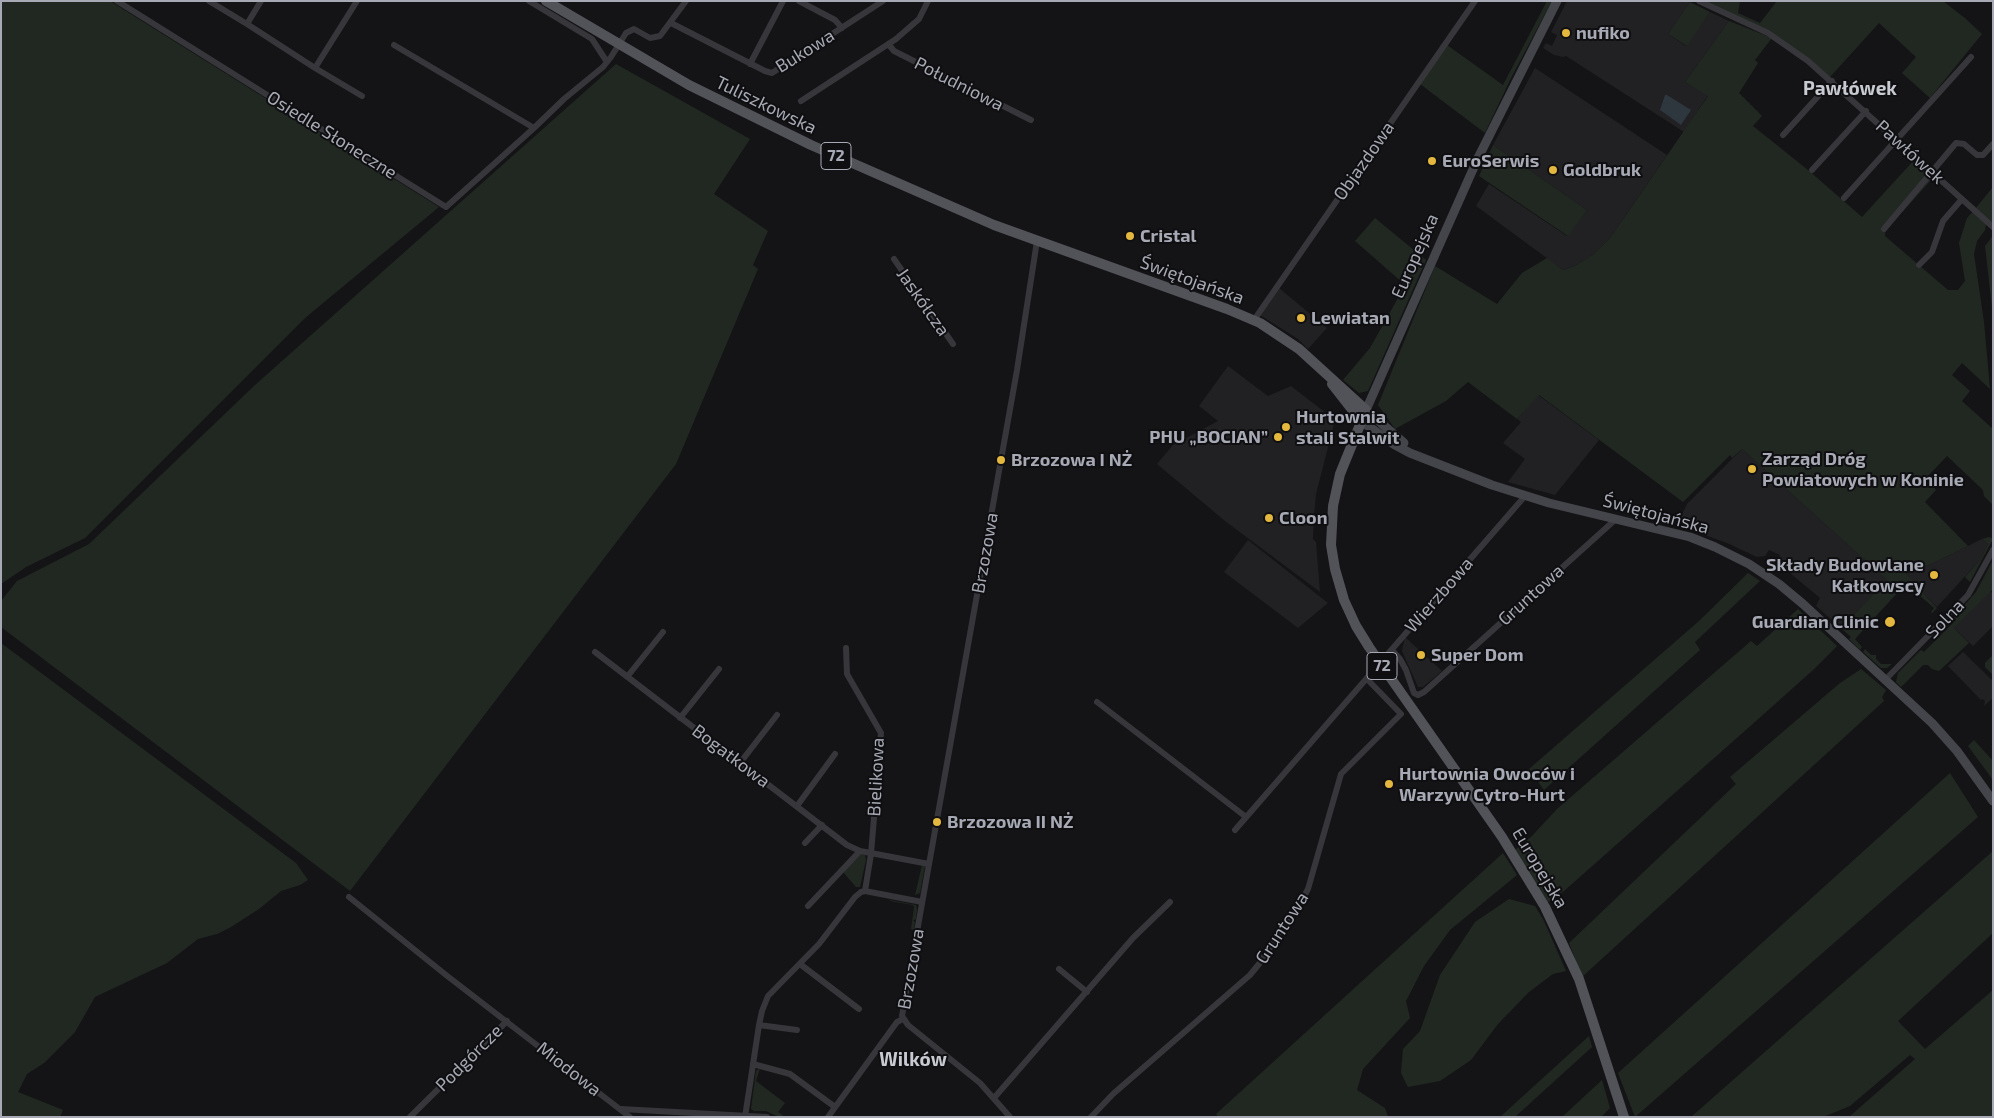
<!DOCTYPE html>
<html>
<head>
<meta charset="utf-8">
<style>
  body { margin:0 }
  #map { position:relative; width:1994px; height:1118px; overflow:hidden; background:#141416; font-family:"Exo 2",sans-serif }
  canvas { display:block }
  .frame { position:absolute; inset:0; border:2px solid #a7aab5; pointer-events:none }
</style>
</head>
<body>
<div id="map">
<canvas width="1994" height="1118"></canvas>
<div class="frame"></div>
</div>
<script>
const ctx = document.querySelector('canvas').getContext('2d');
ctx.lineJoin = 'round';
function fill(path, color) { ctx.fillStyle = color; ctx.fill(path, 'evenodd'); }
const poly = rows => new Path2D(rows.map(r => 'M' + r).join(''));
function stroke(path, color, width, dash) { ctx.strokeStyle = color; ctx.lineWidth = width; ctx.lineCap = dash ? 'butt' : 'round'; ctx.setLineDash(dash || []); ctx.stroke(path); }
function label(font, color, halo, rows, align = 'center') {
  ctx.font = font + ' "Exo 2",sans-serif'; ctx.lineWidth = 4; ctx.setLineDash([]); ctx.textBaseline = 'middle'; ctx.strokeStyle = halo; ctx.fillStyle = color; for (const [text, x, y, turn = 0] of rows) {
    ctx.save(); ctx.translate(x, y); ctx.rotate((+turn || 0) * Math.PI / 180); ctx.textAlign = isNaN(turn) ? turn : align; if (halo) ctx.strokeText(text, 0, 0); ctx.fillText(text, 0, 0); ctx.restore();
  }
}
fill(poly([
  [1567,1,1688,1,1690,2,1668,34,1686,46,1710,12,1729,21,1685,82,1708,95,1684,132,1566,56,1563,57,1554,55,1543,48,1546,43,1552,46,1557,35,1551,32],
  [1535,68,1667,155,1610,238,1594,254,1575,266,1563,270,1476,206,1489,184,1567,236,1587,210,1493,145],
  [1279,288,1327,328,1308,349,1298,339,1260,315],
  [1228,366,1268,396,1291,386,1335,420,1316,494,1314,516,1313,539,1316,542,1320,592,1225,521,1157,464,1173,445,1218,421,1199,406],
  [1538,395,1599,440,1555,495,1508,482,1525,459,1503,443,1521,422,1517,419],
  [1742,449,1887,580,1841,628,1816,606,1820,598,1791,574,1792,571,1778,560,1780,555,1769,550,1765,556,1757,557,1727,543,1677,525,1687,504],
  [1982,539,1988,544,1980,560,1937,607,1904,574,1929,565],
  [1248,540,1328,603,1298,628,1224,572],
  [1990,591,1993,594,1993,626,1973,646,1954,628],
  [1405,637,1442,671,1423,687,1418,687,1402,651],
  [1963,652,1993,681,1993,698,1984,706,1985,701,1983,699,1981,700,1948,666]
]), '#212023');
fill(poly([
  [1,1,110,1,439,207,305,318,85,538,26,567,1,584],
  [1547,1,1552,1,1511,78,1485,133,1420,84,1447,45,1503,85],
  [1703,1,1740,1,1738,13,1760,23,1777,1,1943,1,1966,19,1982,34,1930,98,1902,73,1916,57,1879,23,1830,77,1797,51],
  [1690,2,1710,12,1687,46,1668,34],
  [1729,21,1772,38,1755,60,1758,63,1739,93,1762,116,1753,126,1808,170,1862,217,1915,159,1933,178,1885,231,1885,236,1948,290,1958,290,1965,281,1959,243,1967,218,1973,211,1986,224,1985,230,1977,241,1974,254,1984,322,1990,389,1962,363,1952,375,1970,391,1962,401,1993,429,1993,505,1984,496,1983,490,1947,456,1926,478,1936,490,1925,502,1968,546,1929,565,1905,573,1937,608,1932,613,1931,612,1934,608,1910,587,1907,590,1904,582,1898,589,1899,591,1855,639,1862,647,1860,650,1849,639,1851,637,1841,628,1887,580,1742,449,1732,458,1730,455,1683,502,1539,395,1517,419,1468,382,1446,401,1395,429,1378,405,1435,266,1497,304,1522,273,1547,258,1563,270,1575,266,1594,254,1610,238,1708,96,1685,82],
  [616,64,750,139,714,194,768,231,753,265,758,269,676,464,350,891,1,627,1,601,17,581,89,544,255,385],
  [1493,145,1587,210,1568,236,1479,176],
  [1993,187,1993,221,1992,222,1975,209],
  [1375,218,1426,260,1368,391,1359,393,1343,380,1370,348,1398,298,1396,297,1403,283,1355,241],
  [1992,237,1993,238,1993,317,1985,246],
  [1989,537,1993,539,1970,582,1965,577,1980,560,1988,544,1982,539],
  [1993,560,1993,589,1954,628,1969,643,1939,671,1932,669,1928,665,1923,665,1901,687,1896,682,1898,673,1921,650,1924,652,1956,620,1954,617,1976,592],
  [1748,573,1760,581,1695,642,1700,650,1544,790,1529,769,1699,621],
  [1798,609,1837,646,1813,670,1756,721,1564,891,1547,903,1515,850,1532,836,1557,809,1751,641,1757,646],
  [1,643,296,863,308,880,300,885,281,891,259,909,231,927,217,934,198,939,167,963,95,997,75,1032,44,1063,27,1074,18,1092,63,1110,60,1117,1,1117],
  [1865,649,1871,655,1876,655,1876,659,1881,664,1892,664,1887,668,1881,668,1863,652],
  [1993,655,1993,675,1985,667,1985,663],
  [1861,669,1886,690,1882,697,1884,701,1582,977,1569,943,1736,784,1730,777,1840,683],
  [1974,740,1993,761,1993,780,1968,746],
  [1950,773,1978,817,1635,1117,1618,1073],
  [1993,851,1993,933,1898,1021,1925,1049,1993,990,1993,1117,1849,1117,1915,1059,1910,1055,1850,1106,1823,1117,1691,1117],
  [1503,853,1517,875,1450,930,1424,966,1406,1001,1410,1018,1363,1069,1357,1090,1385,1108,1388,1117,1218,1117,1216,1114],
  [861,854,865,855,866,860,860,887,856,887,843,872],
  [922,865,925,866,920,893,915,895],
  [1509,899,1535,906,1544,921,1566,971,1553,974,1529,992,1498,1024,1471,1060,1440,1081,1408,1087,1401,1073,1403,1049,1420,1031,1440,975,1475,922],
  [890,900,916,905,917,909,916,919,913,921,915,922,914,930,911,929,914,907,913,905,890,901],
  [1589,1036,1592,1047,1515,1117,1500,1117],
  [760,1068,756,1081,785,1103,778,1112,785,1117,779,1117,766,1111,754,1111,751,1109,756,1071],
  [1602,1080,1610,1108,1601,1117,1562,1117]
]), '#212822');
fill(poly([
  [1665,95,1667,95,1691,110,1681,125,1660,110]
]), '#2e363e');
stroke(poly([
  [117,1,446,207,534,128,564,99,603,67,611,57,626,33,634,29,650,38,660,36,686,1],
  [209,1,247,24,261,1],
  [357,1,315,68,362,96],
  [529,1,592,39,607,62],
  [799,1,835,20,842,28],
  [1699,1,1768,33,1808,61,1993,227],
  [671,23,765,71,772,73,883,1],
  [247,24,315,68],
  [394,45,534,128],
  [889,45,894,51,1031,120],
  [750,64,783,1],
  [801,101,896,39,919,19,928,1],
  [1783,135,1832,81],
  [1812,170,1866,111],
  [1844,198,1971,57],
  [1884,229,1956,143,1964,144,1977,155,1983,155,1993,144],
  [894,259,953,344],
  [1919,265,1932,252,1943,221,1962,199],
  [1254,320,1475,1],
  [846,648,847,674,881,733,871,854,865,891],
  [1392,650,1400,659,1406,670,1414,693,1418,695,1424,692,1616,519],
  [595,652,847,845,860,851,929,864],
  [627,677,663,632],
  [1885,680,1968,595,1993,550],
  [1097,702,1246,817],
  [680,718,719,669],
  [740,763,777,715],
  [797,806,835,754],
  [1235,830,1525,496],
  [805,843,822,825],
  [349,897,446,975,630,1117],
  [808,906,860,851],
  [800,964,859,1009],
  [1059,969,1087,992],
  [759,1025,797,1030],
  [753,1064,790,1074,835,1107],
  [994,1098,1133,938,1170,902],
  [621,1109,767,1117],
  [410,1117,507,1021],
  [745,1117,759,1025,762,1011,768,996,819,944,855,897,861,892,865,891,922,902],
  [828,1117,897,1022,903,1019],
  [1010,1117,980,1083,908,1025,902,1016,1017,370,1037,241],
  [1091,1117,1113,1094,1250,975,1259,964,1303,898,1308,889,1341,774,1401,714,1367,679]
]), '#36363b', 6);
stroke(poly([
  [1361,421,1395,445,1410,453,1492,485,1549,503,1690,537,1715,547,1749,564,1779,584,1803,604,1932,723,1957,751,1993,801],
  [1404,443,1366,410,1478,158,1557,1]
]), '#44454a', 9);
stroke(poly([
  [546,1,689,85,811,145,994,225,1227,309,1260,323,1299,349,1366,410,1340,474,1333,506,1331,545,1335,569,1344,600,1356,626,1369,647,1502,837,1545,907,1579,979,1624,1117],
  [1332,384,1361,421]
]), '#525359', 10);
for (const [x, y, r, color] of [
  [1566,33,5,"#e4b73e"],
  [1432,161,5,"#e4b73e"],
  [1553,170,5,"#e4b73e"],
  [1130,236,5,"#e4b73e"],
  [1301,318,5,"#e4b73e"],
  [1286,427,5,"#e4b73e"],
  [1278,437,5,"#e4b73e"],
  [1001,460,5,"#e4b73e"],
  [1752,469,5,"#e4b73e"],
  [1269,518,5,"#e4b73e"],
  [1934,575,5,"#e4b73e"],
  [1890,622,6,"#e4b73e"],
  [1421,655,5,"#e4b73e"],
  [1389,784,5,"#e4b73e"],
  [937,822,5,"#e4b73e"]
]) { const dot = new Path2D(); dot.arc(x, y, r, 0, 2 * Math.PI); ctx.fillStyle = color; ctx.fill(dot); stroke(dot, '#0f0f11', 2); }
for (const [x, y, w] of [
  [836,156,30],
  [1382,666,30]
]) { const box = new Path2D(); box.roundRect(x - w / 2, y - 13.5, w, 27, 4); ctx.fillStyle = '#0f0f11'; ctx.fill(box); stroke(box, '#a7aab5', 1); }
label('bold 16px', '#a7aab5', null, [
  ["72",836,156],
  ["72",1382,666]
]);
label('bold 18px', '#a7aab5', '#0f0f11', [
  ["nufiko",1576,33],
  ["EuroSerwis",1442,161],
  ["Goldbruk",1563,170],
  ["Cristal",1140,236],
  ["Lewiatan",1311,318],
  ["Hurtownia",1296,417],
  ["stali Stalwit",1296,438],
  ["PHU „BOCIAN”",1268,437,"right"],
  ["Zarząd Dróg",1762,459],
  ["Powiatowych w Koninie",1762,480],
  ["Brzozowa I NŻ",1011,460],
  ["Cloon",1279,518],
  ["Składy Budowlane",1924,565,"right"],
  ["Kałkowscy",1924,586,"right"],
  ["Guardian Clinic",1879,622,"right"],
  ["Super Dom",1431,655],
  ["Hurtownia Owoców i",1399,774],
  ["Warzyw Cytro-Hurt",1399,795],
  ["Brzozowa II NŻ",947,822]
], 'left');
label('18px', '#a7aab5', '#0f0f11', [
  ["Bukowa",805,51,-32],
  ["Południowa",959,84,27],
  ["Tuliszkowska",766,105,26],
  ["Osiedle Słoneczne",332,135,32],
  ["Pawłówek",1910,152,42],
  ["Objazdowa",1364,161,-55],
  ["Europejska",1415,256,-66],
  ["Świętojańska",1192,280,20],
  ["Jaskółcza",923,302,55],
  ["Świętojańska",1656,514,15],
  ["Brzozowa",985,553,-80],
  ["Wierzbowa",1439,595,-49],
  ["Gruntowa",1531,595,-42],
  ["Solna",1945,619,-46],
  ["Bogatkowa",731,756,37],
  ["Bielikowa",876,777,-87],
  ["Europejska",1540,868,59],
  ["Gruntowa",1282,928,-57],
  ["Brzozowa",911,969,-80],
  ["Podgórcze",469,1058,-45],
  ["Miodowa",569,1069,38]
]);
label('bold 19px', '#c8cad1', '#0f0f11', [
  ["Pawłówek",1850,89],
  ["Wilków",913,1060]
]);
</script>
</body>
</html>
